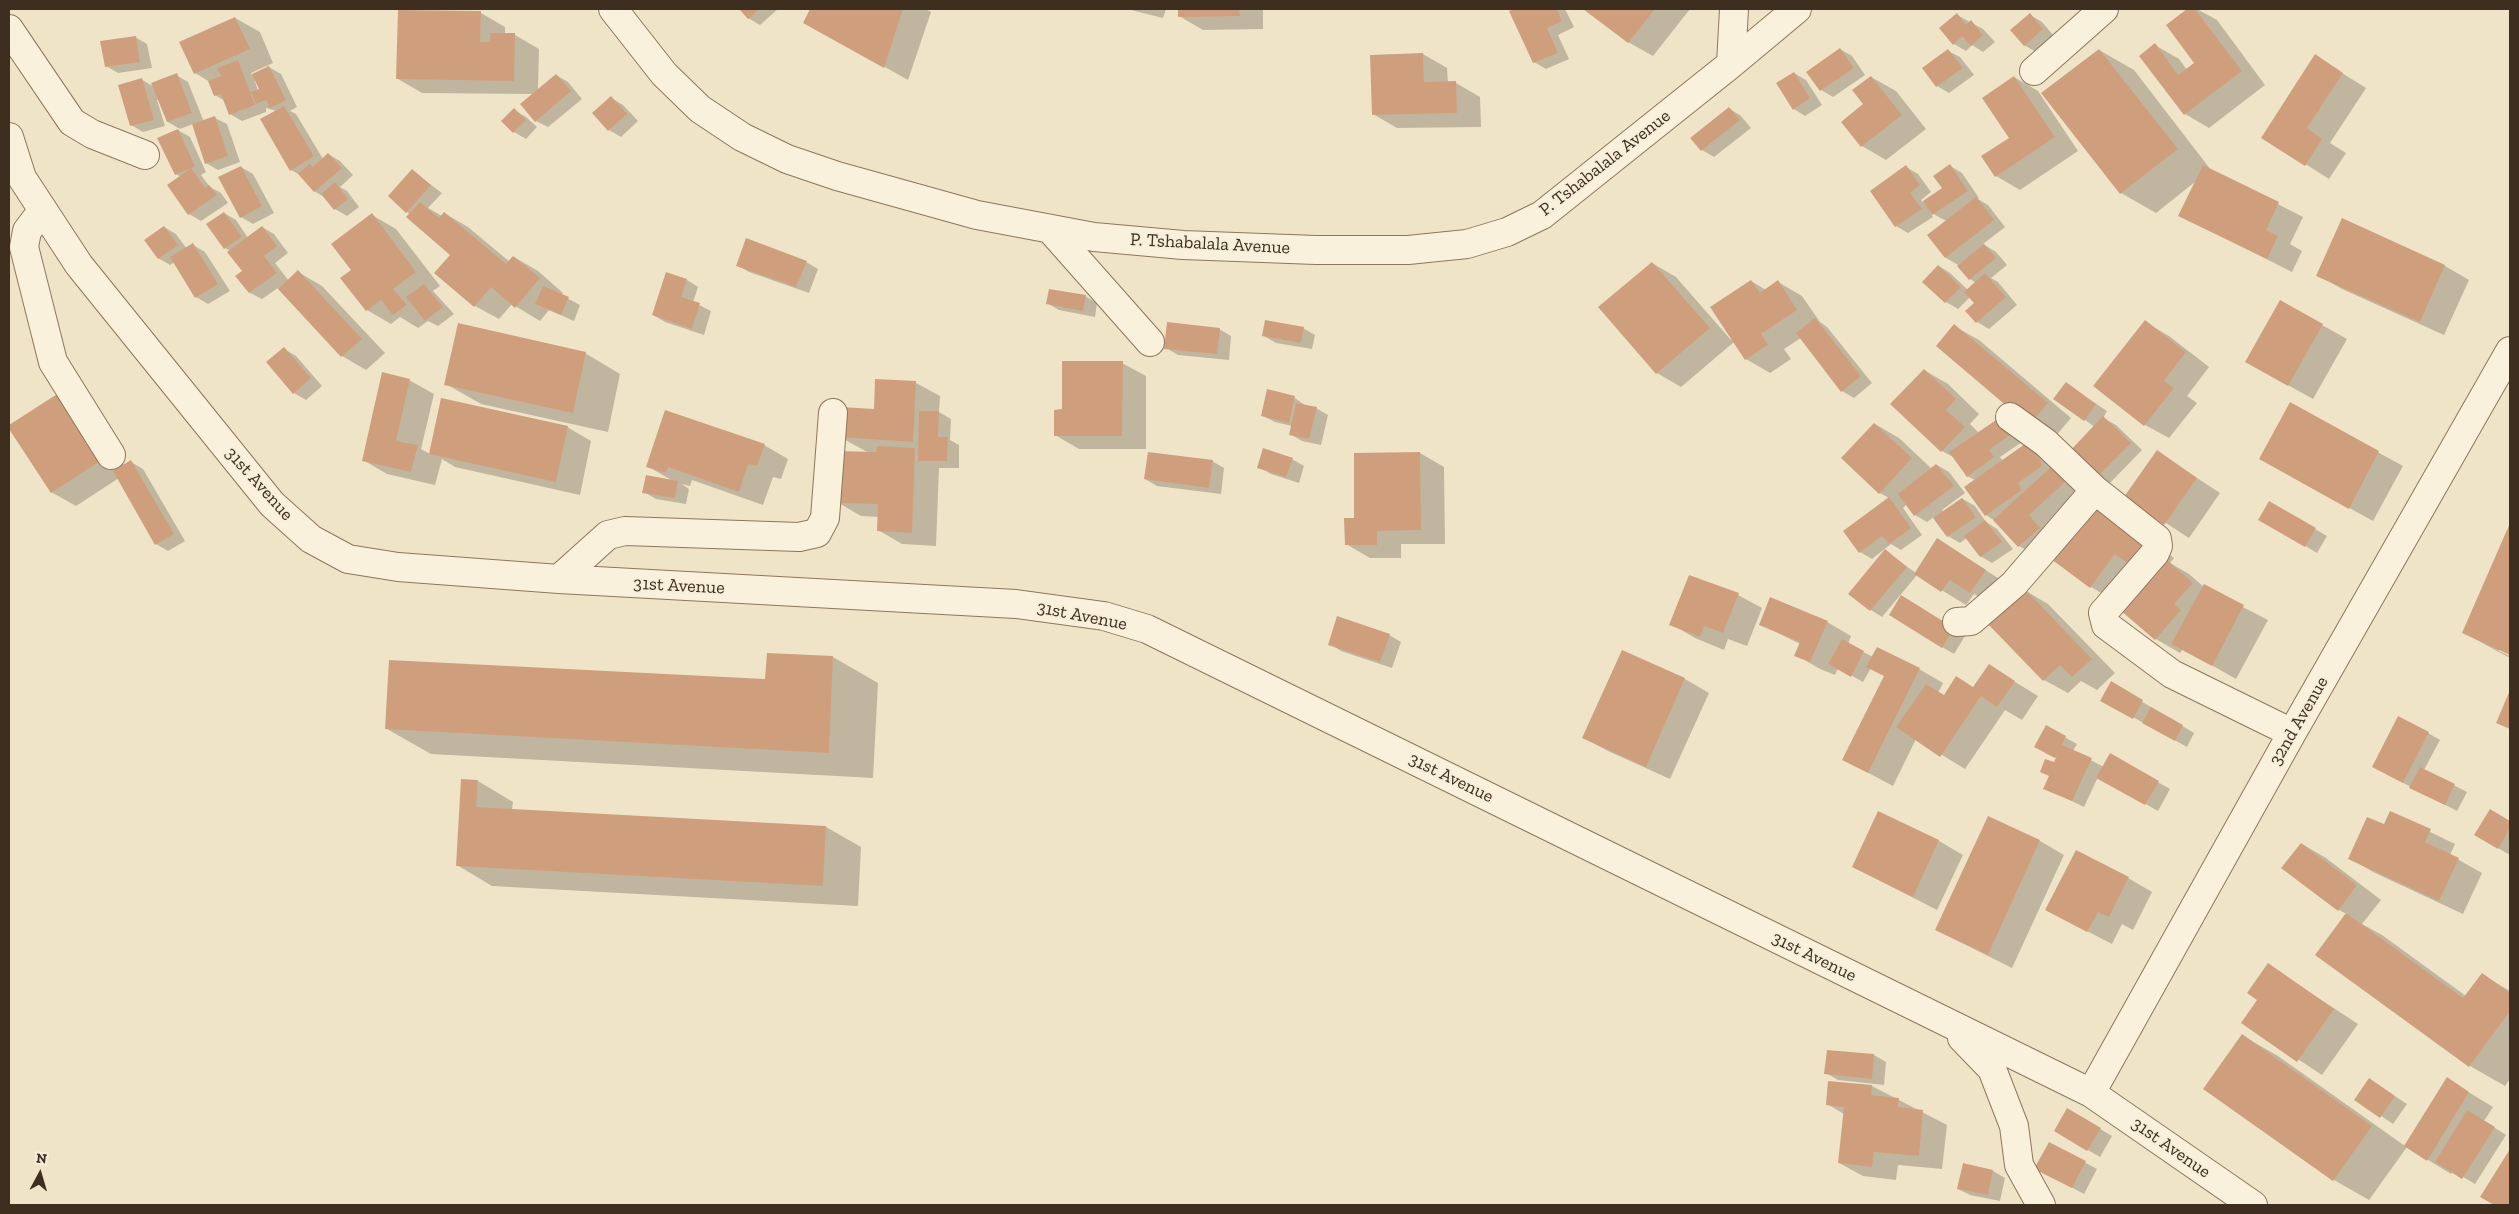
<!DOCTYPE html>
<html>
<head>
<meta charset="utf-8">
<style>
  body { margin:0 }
  #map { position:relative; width:2519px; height:1214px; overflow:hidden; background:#f0e4c8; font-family:"Zilla Slab",serif }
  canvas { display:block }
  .frame { position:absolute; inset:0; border:10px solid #3d2e20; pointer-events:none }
  .north { position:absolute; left:15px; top:1149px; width:50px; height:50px; -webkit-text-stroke:4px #f7eed8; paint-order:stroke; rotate:6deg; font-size:14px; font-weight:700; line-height:20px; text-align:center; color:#3d2e20 }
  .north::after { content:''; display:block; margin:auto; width:18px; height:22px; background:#3d2e20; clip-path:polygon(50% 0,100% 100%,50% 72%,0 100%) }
</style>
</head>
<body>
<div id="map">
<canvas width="2519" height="1214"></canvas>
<div class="frame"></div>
<div class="north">N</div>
</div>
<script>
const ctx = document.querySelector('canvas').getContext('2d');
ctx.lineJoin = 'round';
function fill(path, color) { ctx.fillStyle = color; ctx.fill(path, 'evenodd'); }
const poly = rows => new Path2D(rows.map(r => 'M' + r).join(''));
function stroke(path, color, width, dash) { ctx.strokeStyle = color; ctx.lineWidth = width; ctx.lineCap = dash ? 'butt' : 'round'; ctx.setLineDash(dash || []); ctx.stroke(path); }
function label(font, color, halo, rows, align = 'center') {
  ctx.font = font + ' "Zilla Slab",serif'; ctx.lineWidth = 4; ctx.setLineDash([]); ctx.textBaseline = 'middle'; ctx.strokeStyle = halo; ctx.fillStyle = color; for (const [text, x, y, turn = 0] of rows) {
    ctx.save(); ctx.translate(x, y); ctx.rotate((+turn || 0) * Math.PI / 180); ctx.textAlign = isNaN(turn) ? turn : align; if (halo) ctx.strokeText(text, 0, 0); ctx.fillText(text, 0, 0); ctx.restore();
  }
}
fill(poly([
  [740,9,778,9,760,25,748,18],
  [811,9,926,9,931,12,908,80,805,22],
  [1127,9,1166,9,1163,18],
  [1179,9,1263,9,1263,29,1203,30,1179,16],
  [1517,9,1565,9,1574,27,1558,35,1569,59,1546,69,1534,62,1511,11],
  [1585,9,1690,9,1653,56,1628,42],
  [2189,9,2197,9,2217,20,2265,85,2209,128,2185,114,2155,45,2179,59,2187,70,2196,63,2167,25],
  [481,13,505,27,505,34,515,35,539,49,538,90,556,75,568,82,582,99,548,127,536,121,533,94,422,93,398,79],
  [1957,15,1983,29,1995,42,1983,52,1972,45,1966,51,1954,44],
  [2030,15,2042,22,2054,36,2036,52,2024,45],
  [235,18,260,32,273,63,251,73,252,75,268,68,267,66,281,74,297,107,290,111,296,114,323,159,328,154,340,161,353,175,340,187,347,191,359,207,347,216,335,209,326,198,314,191,300,175,291,170,277,111,266,108,266,112,242,121,230,114,225,101,215,95,210,82,195,73],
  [255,81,256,81,261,90,258,91],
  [135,37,147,44,152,68,118,73,106,66],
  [1840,49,1852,56,1865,75,1833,97,1821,90,1808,72],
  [2099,50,2134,70,2211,170,2303,217,2290,244,2302,251,2292,272,2179,215,2195,182,2156,213,2121,193],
  [1948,51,1960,57,1974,75,1949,93,1937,86],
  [1423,54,1447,68,1448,83,1456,83,1480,97,1481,127,1397,128,1373,114,1372,56],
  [2315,56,2366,88,2330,143,2346,153,2329,179,2263,137],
  [1794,73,1806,80,1822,105,1805,116,1794,109],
  [176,75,188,82,204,122,215,118,227,124,240,162,218,170,206,163,193,124,180,129,168,122,159,100,157,100,165,126,143,132,131,125,141,79,154,87],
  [1871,77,1896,91,1926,129,1886,160,1862,146,1865,105],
  [2014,77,2038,91,2078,151,2020,190,1996,176,2011,138],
  [611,98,623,105,638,121,621,137,609,130],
  [1730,109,1741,116,1751,128,1714,157,1702,150],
  [514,110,526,117,537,127,526,139,514,132],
  [178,130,190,137,206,172,201,175,210,187,221,193,228,203,201,221,189,214,181,177,176,174],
  [1950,166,1962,173,1979,198,1978,199,1988,205,2005,227,1983,244,1996,252,2007,265,1991,278,1998,282,2017,305,1989,329,1977,322,1975,303,1970,297,1958,309,1946,302,1924,281,1939,266,1950,273,1968,290,1976,283,1970,279,1960,266,1946,258,1928,236,1946,221,1930,212,1933,217,1908,233,1896,226,1872,191,1906,167,1918,174,1931,192,1921,200,1923,202,1944,189],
  [241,167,253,174,274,213,253,224,241,217],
  [412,171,442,193,428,208,442,216,444,213,468,227,510,262,514,257,538,271,563,293,561,295,580,305,574,321,549,310,540,321,512,304,499,319,475,306,452,254,407,212],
  [224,213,236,220,248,238,262,227,274,234,288,253,275,263,289,281,298,272,322,286,385,353,366,370,342,356,278,288,262,299,250,293,237,276,244,271,230,251,225,248],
  [372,215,396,229,440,286,433,291,454,314,438,326,428,321,418,328,400,317,391,324,367,310,353,271],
  [2343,220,2445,266,2469,280,2444,335,2342,289,2318,275],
  [164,227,176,234,187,249,193,245,205,252,230,291,208,304,196,297,175,262,170,265,158,258],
  [806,262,818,269,809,293,749,272,737,265],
  [1652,263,1676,277,1731,340,1751,281,1766,290,1778,282,1802,296,1820,322,1827,327,1872,383,1854,398,1842,391,1801,338,1784,349,1791,359,1770,373,1746,359,1734,342,1681,387,1657,373],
  [687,280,698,287,693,302,711,311,704,335,665,322,653,315],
  [1085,296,1097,303,1095,317,1059,310,1047,303],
  [2281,302,2347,339,2313,399,2270,375],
  [2145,322,2169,336,2209,367,2187,396,2197,403,2169,438,2145,425],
  [1954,326,1979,340,2071,418,2054,438,2030,424],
  [1303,328,1315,335,1312,349,1276,343,1264,336],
  [1219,329,1231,336,1229,360,1178,355,1166,348],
  [284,349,296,356,322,386,306,400,294,393,268,363],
  [585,353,620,374,608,432,481,404,446,384],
  [1122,363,1146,376,1146,449,1079,449,1055,435,1063,410],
  [1924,370,1948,384,1979,414,1970,424,1979,433,2002,417,2025,440,2000,457,2003,461,2035,438,2114,514,2174,558,2170,563,2189,574,2204,587,2268,620,2236,679,2183,649,2180,653,2156,639,2115,601,2091,587,2048,555,2043,560,2019,546,1995,521,1986,515,1966,487,1975,480,1967,476,1955,458,1942,451],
  [409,380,434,394,421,449,430,454,567,427,591,441,580,495,455,467,442,459,435,485,387,474,363,460],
  [916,383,940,396,939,412,951,419,950,440,959,445,959,468,939,468,936,546,902,544,878,530,879,517,861,516,837,502,869,453,840,437],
  [2066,384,2107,411,2103,418,2116,425,2142,450,2107,486,2095,479,2095,427,2055,399],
  [62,393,86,406,124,465,131,462,143,469,185,541,168,551,156,544,119,478,76,506,51,492,9,427],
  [1295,398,1306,406,1316,408,1328,415,1321,445,1302,441,1290,434,1292,426,1275,422,1263,416],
  [2290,404,2403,466,2373,521,2284,472],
  [1875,424,1899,438,1932,469,1937,465,1949,472,1965,493,1942,510,1944,512,1963,499,1975,506,1986,522,1997,529,2013,549,1992,563,1980,556,1967,538,1960,543,1948,536,1934,517,1927,522,1915,515,1907,504,1903,508,1922,535,1901,550,1891,544,1872,559,1860,552,1889,498,1880,493],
  [764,445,788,459,781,479,773,477,763,505,692,480,690,486,682,484,689,489,686,504,656,499,644,492,673,481,647,466],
  [2157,452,2220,493,2189,538,2126,497],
  [1420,453,1444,467,1445,544,1401,544,1401,558,1370,558,1346,544,1356,519,1355,454],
  [1292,459,1304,466,1299,483,1271,474,1259,467],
  [1212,461,1224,468,1221,494,1157,486,1145,479],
  [2270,503,2327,536,2317,553,2260,519],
  [2510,526,2510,653,2499,648,2499,651,2510,656,2510,658,2464,633],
  [1938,540,2009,585,1995,606,1974,594,1966,605,1917,575,1882,617,1871,610,1885,551,1916,573],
  [2024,590,2048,604,2115,673,2097,690,2081,681,2068,693,2044,680],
  [1738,595,1762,608,1747,646,1728,639,1724,650,1695,638,1671,624],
  [1913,604,1965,636,1954,654,1942,647],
  [1827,622,1851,636,1848,644,1873,657,1919,669,1943,683,1938,693,1945,696,1974,688,1989,666,2038,696,2022,720,2005,710,1965,769,1916,739,1893,786,1844,760,1885,676,1871,668,1863,682,1838,668,1835,675,1820,669,1796,655,1800,644,1760,624],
  [1389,635,1401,642,1392,668,1341,651,1330,644],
  [1623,651,1685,679,1709,693,1670,779,1608,751,1584,738],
  [768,654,833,657,878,683,873,778,431,754,387,729,766,680],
  [2111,683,2194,733,2187,747,2102,700],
  [2046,727,2077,744,2073,751,2104,767,2110,755,2170,789,2158,811,2098,777,2084,807,2045,788,2057,758,2048,754],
  [2428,733,2440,740,2424,770,2467,792,2457,811,2386,774],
  [478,781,513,802,512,810,826,827,861,847,858,906,492,886,457,865],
  [2490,810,2510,822,2510,855,2476,835],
  [1878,813,1939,841,1963,855,1937,910,1853,867],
  [2391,813,2455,844,2450,855,2482,873,2463,914,2373,872,2349,858,2385,826],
  [1988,818,2040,841,2064,855,2012,968,1936,930],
  [2302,844,2326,858,2381,900,2362,924,2382,935,2466,996,2483,975,2510,991,2510,1079,2505,1086,2470,1066,2317,955,2347,914,2339,910],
  [2128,878,2152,892,2133,930,2122,924,2112,944,2046,910],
  [2268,965,2358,1024,2322,1075,2243,1023,2259,1000],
  [2243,1036,2278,1056,2405,1146,2447,1079,2493,1107,2484,1121,2506,1135,2475,1184,2453,1171,2451,1174,2407,1147,2369,1200,2334,1180,2204,1089],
  [1828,1051,1874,1055,1886,1062,1884,1085,1838,1080,1826,1073],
  [1830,1082,1872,1086,1947,1125,1942,1169,1898,1165,1896,1180,1863,1176,1839,1163,1844,1114,1827,1104],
  [2381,1087,2407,1104,2393,1124,2356,1099],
  [2068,1110,2112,1136,2100,1157,2055,1131],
  [2049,1143,2097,1169,2084,1194,2048,1175],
  [2510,1151,2510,1205,2496,1205,2482,1196],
  [1964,1164,1993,1171,2005,1178,2000,1201,1970,1195,1958,1189]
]), '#0003');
fill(poly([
  [739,9,759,9,748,19],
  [810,9,903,9,884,68,803,23],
  [1178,9,1239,9,1240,16,1178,17],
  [1514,9,1557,9,1562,21,1547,28,1558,53,1533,63,1509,11],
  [1583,9,1655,9,1628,43],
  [2187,9,2195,9,2242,71,2184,115,2139,56,2155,43,2178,75,2194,63,2166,25],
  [398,10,481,11,480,42,490,42,490,33,515,33,514,81,396,79],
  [1957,13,1966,25,1971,20,1983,35,1971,46,1962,36,1953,45,1939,28],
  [2030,13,2043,29,2024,46,2010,30],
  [235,17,250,49,194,74,179,42],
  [136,36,140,62,105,67,100,41],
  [1840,48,1854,68,1820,91,1806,72],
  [1948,49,1963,68,1936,87,1922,68],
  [2099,49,2178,149,2120,194,2041,93],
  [1423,53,1424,82,1456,81,1457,113,1372,115,1370,55],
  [2315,54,2343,73,2307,128,2322,139,2305,166,2261,138],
  [238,60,255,105,229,115,221,94,214,96,208,81,221,76,217,68],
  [269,66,286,100,270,108,266,100,256,104,251,92,259,89,252,74],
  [1794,72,1810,98,1793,110,1776,83],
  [177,73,192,113,167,122,151,83],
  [556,74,571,91,535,122,520,104],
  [1871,76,1902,115,1861,147,1841,122,1863,104,1852,90],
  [2014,76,2055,137,1995,177,1981,156,2009,138,1982,98],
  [142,78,154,120,130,126,118,85],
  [611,96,627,114,608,131,592,113],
  [284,106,314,156,290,171,260,119],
  [1729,107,1740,120,1701,151,1690,138],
  [514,108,526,120,513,133,501,121],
  [215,116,228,156,205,164,192,124],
  [178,129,195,166,175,175,157,138],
  [328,153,342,168,314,192,298,174,309,164,313,167],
  [1950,164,1968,191,1932,215,1923,201,1942,188,1933,176],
  [1906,165,1920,185,1910,193,1922,209,1895,227,1870,191],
  [2203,165,2279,202,2266,230,2278,236,2267,259,2178,216],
  [241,166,262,206,240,218,218,177],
  [191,168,205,188,209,185,217,195,188,215,167,185],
  [412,169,431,185,406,213,388,196],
  [335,182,348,199,334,210,321,194],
  [1976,197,1994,220,1945,258,1927,235],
  [420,202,439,218,444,212,506,264,513,256,540,278,515,308,491,287,474,307,434,273,450,255,406,217],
  [224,212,242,237,224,249,206,224],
  [372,213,416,272,393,289,407,305,393,315,381,300,366,311,340,278,351,270,331,244],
  [2342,218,2445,265,2420,322,2316,276],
  [164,226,178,245,158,259,144,240],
  [262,226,277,246,264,256,277,273,249,293,235,276,242,271,227,252],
  [746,238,807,261,796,287,736,266],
  [193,243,218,284,195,298,170,257],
  [1984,244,1996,258,1969,280,1957,266],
  [1652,262,1710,328,1656,374,1598,307],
  [1938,265,1961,287,1945,303,1922,282],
  [298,270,362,339,341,357,278,289],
  [666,272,687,279,681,297,700,303,692,329,652,315],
  [1985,273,2006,297,1976,323,1965,311,1974,303,1964,292],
  [1751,280,1760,293,1778,280,1797,310,1761,334,1768,345,1745,360,1710,307],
  [424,284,443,307,425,321,406,297],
  [543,286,569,297,561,315,535,304],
  [1049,289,1086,295,1083,311,1046,304],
  [2280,300,2323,324,2288,386,2245,362],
  [1815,318,1861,376,1841,392,1796,333],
  [1265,320,1304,327,1301,343,1262,336],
  [2145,320,2186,352,2164,381,2174,388,2144,426,2093,386],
  [1167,322,1220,328,1217,354,1164,349],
  [458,323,586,352,573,413,444,385],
  [1954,324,2048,403,2029,425,1936,346],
  [284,347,311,378,293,394,266,362],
  [1062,361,1123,361,1122,436,1054,436,1054,410,1062,409],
  [1924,369,1956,399,1946,410,1965,427,1941,452,1890,404],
  [382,372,410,379,396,441,418,445,411,472,362,461],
  [875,379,916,381,913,442,839,437,841,407,874,409],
  [2066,382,2096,404,2084,421,2053,399],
  [1267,389,1295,396,1289,423,1261,416],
  [62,391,105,458,51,493,9,429,9,425],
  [441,398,568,426,556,482,429,454],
  [2290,402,2379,451,2349,509,2259,459],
  [1296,403,1317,407,1309,439,1289,435],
  [665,410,765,444,757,466,748,464,739,492,668,467,666,473,646,467],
  [919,411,939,411,938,437,948,437,947,461,918,461],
  [2002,416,2014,432,1989,450,1994,457,1967,477,1949,452],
  [2103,416,2131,443,2094,480,2067,454],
  [1874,423,1912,458,1879,494,1841,458],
  [2035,437,2042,466,2018,483,2022,490,1985,516,1964,487],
  [877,446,915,448,912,533,877,531,878,504,836,503,838,451,876,452],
  [1263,448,1293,458,1286,477,1257,468],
  [2157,450,2197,478,2164,525,2124,497],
  [1148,452,1213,460,1209,488,1144,479],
  [1420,452,1421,530,1377,531,1377,545,1345,545,1344,518,1354,518,1354,453],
  [131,460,174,534,155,545,113,471],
  [1936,464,1954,486,1914,516,1898,494],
  [2051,467,2065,482,2029,515,2040,528,2018,547,1993,520],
  [646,475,678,481,675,498,642,493],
  [1889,497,1911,528,1889,544,1882,536,1859,553,1843,531],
  [1962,498,1976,517,1947,537,1933,518],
  [2089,499,2151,543,2133,567,2115,554,2090,588,2047,556],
  [2269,501,2316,528,2305,547,2258,520],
  [1985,520,2002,542,1980,557,1964,536],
  [2510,523,2510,655,2462,633],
  [1937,538,1986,570,1970,593,1950,580,1941,592,1914,574],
  [1885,549,1907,567,1870,611,1848,594],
  [2165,558,2193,583,2174,604,2181,610,2155,640,2120,610],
  [1689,575,1739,593,1723,633,1704,626,1700,637,1669,625],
  [2204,584,2244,605,2212,666,2171,644],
  [2024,588,2092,659,2072,677,2060,665,2043,681,1987,623],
  [1901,595,1954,628,1942,648,1889,615],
  [1770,597,1828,621,1810,662,1794,656,1800,642,1759,625],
  [1337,616,1390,634,1380,662,1328,645],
  [1842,639,1864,651,1851,677,1828,664],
  [1877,647,1920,668,1868,773,1842,760,1884,676,1866,667],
  [1622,650,1685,678,1646,767,1582,738],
  [767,653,833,656,829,753,385,729,389,660,765,679],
  [1989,664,2015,681,1997,707,1981,696,1940,757,1896,727,1926,684,1944,695,1956,676,1973,687],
  [2111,681,2143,700,2133,719,2100,701],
  [2510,690,2510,729,2496,723],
  [2151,707,2183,725,2175,741,2142,723],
  [2398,716,2429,732,2403,783,2372,767],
  [2046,725,2066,736,2062,745,2092,758,2072,801,2043,789,2049,776,2040,772,2045,759,2054,762,2058,753,2055,758,2034,747],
  [2110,753,2159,781,2145,805,2096,778],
  [2420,767,2455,784,2445,805,2409,788],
  [461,779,478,780,476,807,826,826,823,886,456,866],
  [2490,809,2510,821,2510,828,2498,849,2474,835],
  [1878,811,1939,840,1913,897,1852,867],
  [2390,811,2431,829,2425,842,2459,858,2439,901,2348,859,2367,817,2384,824],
  [1988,816,2040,840,1988,955,1935,930],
  [2301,843,2357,885,2338,911,2281,868],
  [2076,850,2129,877,2109,917,2098,912,2087,932,2045,910],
  [2346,913,2463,998,2482,973,2510,993,2510,1011,2469,1067,2315,955],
  [2268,963,2334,1009,2297,1062,2241,1023,2257,1000,2247,993],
  [2242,1034,2372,1126,2333,1181,2203,1089],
  [1827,1050,1874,1054,1872,1079,1824,1074],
  [2447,1077,2469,1092,2427,1161,2404,1146],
  [2369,1078,2395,1096,2380,1118,2354,1100],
  [1828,1081,1872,1085,1871,1095,1899,1098,1898,1107,1923,1110,1919,1156,1874,1152,1872,1167,1838,1163,1844,1107,1826,1105],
  [2067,1108,2101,1128,2087,1151,2054,1131],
  [2467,1110,2495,1127,2462,1179,2435,1162],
  [2049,1142,2086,1161,2072,1188,2034,1169],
  [2510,1149,2510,1204,2494,1205,2480,1197],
  [1963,1163,1993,1170,1988,1195,1957,1189]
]), '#cf9f7d');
const minor = poly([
  [613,9,664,74,700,109,742,137,787,159,837,176,977,215,1094,237,1183,245,1316,250,1408,250,1467,244,1507,232,1542,215,1731,64,1797,9],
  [9,29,72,122,92,134,145,155],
  [1731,64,1734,9],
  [2034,71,2104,9],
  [9,137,22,178,79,265,272,504,311,539,348,559,398,567,559,579,1016,604,1104,616,1147,629,2091,1093,2253,1205],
  [42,211,27,231,24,247,53,362,111,455],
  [1050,229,1150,342],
  [2010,417,2046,443,2095,490,2157,539,2158,546,2155,553,2103,613,2106,625,2172,674,2292,733],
  [559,579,608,535,625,531,799,537,817,533,825,518,833,413],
  [1957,622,1971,621,2014,584,2095,490],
  [1962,1038,1992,1069,2014,1126,2019,1165,2041,1205],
  [2091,1093,2292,733,2510,351]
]);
stroke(minor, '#8d765c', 30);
stroke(minor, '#faf1dc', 28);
label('18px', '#3d2e20', '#f7eed8', [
  ["P. Tshabalala Avenue",1605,163,-38],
  ["P. Tshabalala Avenue",1210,244,3],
  ["31st Avenue",259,484,48],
  ["31st Avenue",679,586,3],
  ["31st Avenue",1082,616,11],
  ["32nd Avenue",2299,721,-60],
  ["31st Avenue",1451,778,26],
  ["31st Avenue",1814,957,26],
  ["31st Avenue",2171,1148,35]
]);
</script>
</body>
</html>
